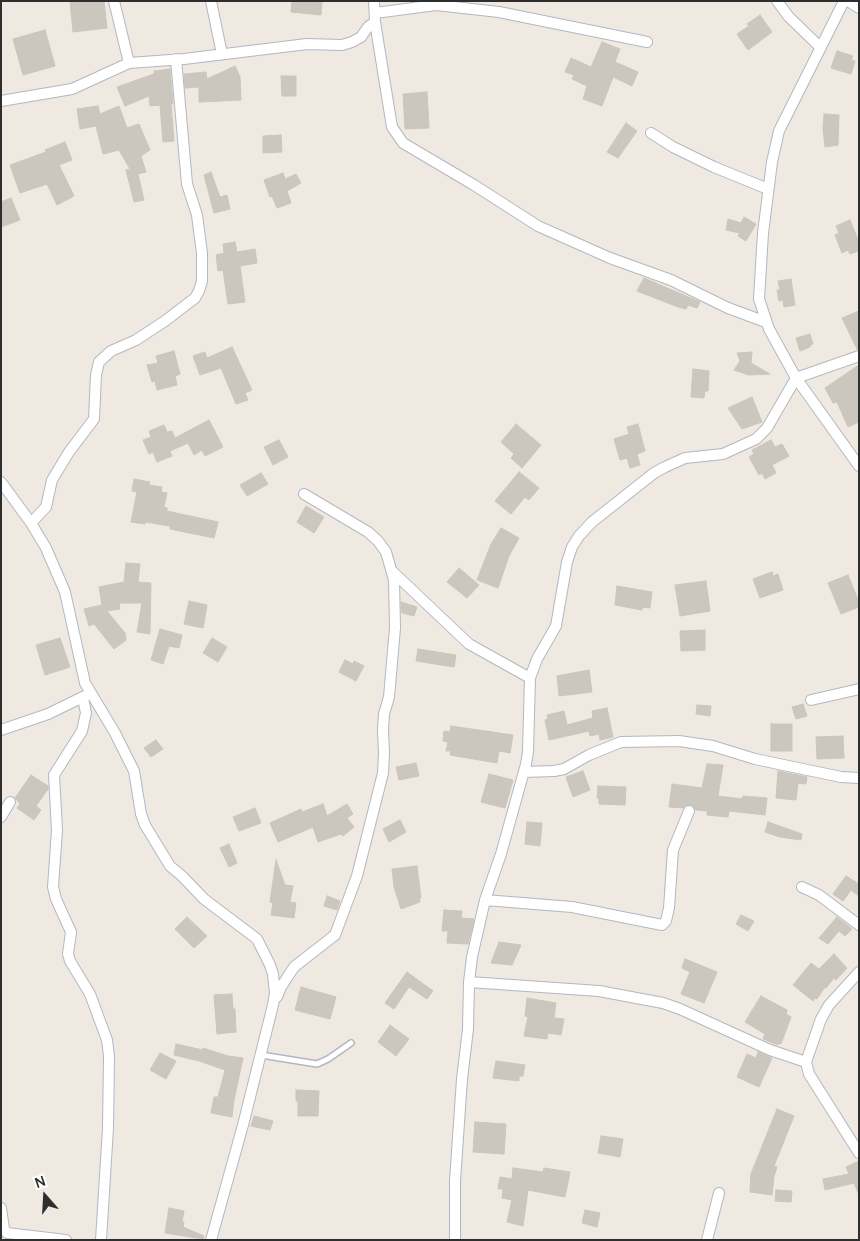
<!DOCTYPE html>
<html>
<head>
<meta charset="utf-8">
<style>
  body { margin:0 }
  #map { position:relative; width:860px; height:1241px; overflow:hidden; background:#efe9e1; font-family:Manrope,sans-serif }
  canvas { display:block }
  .frame { position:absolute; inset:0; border:2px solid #2e2e2e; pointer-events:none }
  .north { position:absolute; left:20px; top:1171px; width:50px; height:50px; -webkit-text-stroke:4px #fff; paint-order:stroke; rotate:341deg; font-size:14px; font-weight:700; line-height:20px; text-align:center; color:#2e2e2e }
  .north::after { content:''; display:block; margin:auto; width:18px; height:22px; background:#2e2e2e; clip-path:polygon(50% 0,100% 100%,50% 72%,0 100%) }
</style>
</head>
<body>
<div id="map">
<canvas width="860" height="1241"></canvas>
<div class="frame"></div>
<div class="north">N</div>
</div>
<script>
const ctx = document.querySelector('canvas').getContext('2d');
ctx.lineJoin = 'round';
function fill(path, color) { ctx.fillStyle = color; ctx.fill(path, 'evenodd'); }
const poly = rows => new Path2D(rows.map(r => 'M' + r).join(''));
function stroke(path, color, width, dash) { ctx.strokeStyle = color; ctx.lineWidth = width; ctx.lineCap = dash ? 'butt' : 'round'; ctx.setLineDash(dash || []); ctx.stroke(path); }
const building = poly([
  [70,1,104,1,107,28,73,32,70,1],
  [292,1,322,1,321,15,291,12,292,1],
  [760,15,772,32,748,50,737,34,749,26,747,24,760,15],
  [45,30,55,66,23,75,13,39,45,30],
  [602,42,620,49,615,62,638,72,632,86,613,77,602,106,583,99,587,86,572,79,574,75,565,72,571,58,591,67,602,42],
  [837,51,853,56,851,60,855,61,851,74,831,68,837,51],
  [235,66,240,77,241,100,199,102,199,87,185,88,184,74,206,72,207,79,235,66],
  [170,69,173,104,171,104,174,141,163,142,160,105,150,106,149,96,125,106,117,87,154,74,154,71,170,69],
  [281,76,296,76,296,96,282,96,281,76],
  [427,92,429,128,405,129,403,94,427,92],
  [98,106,100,114,119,106,127,128,139,124,150,150,141,156,146,172,138,174,144,200,134,202,126,170,130,169,119,150,103,154,96,126,80,129,77,109,98,106],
  [824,114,839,115,838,145,825,147,823,128,824,114],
  [626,123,637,131,618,158,607,152,626,123],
  [281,135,282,152,263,153,263,136,281,135],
  [65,142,72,160,59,165,74,196,57,205,47,184,20,193,10,165,46,152,45,150,65,142],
  [211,172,220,197,227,195,230,209,214,213,204,175,211,172],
  [283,173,285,179,296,174,301,183,287,191,291,203,277,208,272,196,270,197,264,180,283,173],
  [11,198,20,220,1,227,1,202,11,198],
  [744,217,756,224,746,241,738,236,740,233,726,230,728,219,741,223,744,217],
  [850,220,859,242,859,251,850,254,848,250,842,253,835,235,839,233,836,226,850,220],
  [235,242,237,252,255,249,257,263,240,266,245,302,228,304,223,270,218,271,216,255,224,253,223,244,235,242],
  [644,278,700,302,697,308,688,305,686,309,678,307,637,291,644,278],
  [791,279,795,305,784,307,783,300,779,301,777,290,780,290,778,281,791,279],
  [859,311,859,349,857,349,842,318,859,311],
  [810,334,813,344,810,345,810,347,800,351,796,338,810,334],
  [232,347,252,390,245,393,248,400,236,404,221,368,200,375,193,356,205,352,207,358,232,347],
  [174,351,180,374,175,376,177,385,157,390,155,381,152,382,147,365,158,363,156,356,174,351],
  [752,352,751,363,770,374,749,375,734,370,740,361,737,353,752,352],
  [859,365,859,422,848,427,837,402,833,403,825,388,859,365],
  [693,369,709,371,708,391,705,391,704,398,691,397,693,369],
  [752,397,762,422,742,429,728,408,752,397],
  [209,420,223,447,205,456,202,450,194,455,188,443,170,451,172,456,157,462,153,452,149,454,143,440,151,437,149,431,164,425,167,432,172,431,175,438,209,420],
  [516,424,541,445,522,468,511,458,514,454,501,442,516,424],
  [638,424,645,451,637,454,640,465,630,468,627,458,620,460,614,439,629,434,627,427,638,424],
  [279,440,288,457,273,465,264,447,279,440],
  [771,440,775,447,782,444,789,456,772,465,776,473,765,479,762,473,759,475,749,457,754,454,752,450,771,440],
  [519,472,539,488,529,500,525,497,511,514,495,501,519,472],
  [261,473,268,484,247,496,240,485,261,473],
  [134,479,150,482,149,485,162,487,161,492,167,493,164,507,167,508,167,511,218,522,214,538,170,529,170,526,145,522,145,524,131,522,137,492,132,491,134,479],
  [306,506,324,517,314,533,297,522,306,506],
  [501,528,519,538,509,556,498,588,477,580,491,544,501,528],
  [126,563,140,564,138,582,151,583,150,634,137,632,142,603,119,603,120,609,107,611,125,633,126,640,114,649,94,624,89,626,84,609,102,605,99,587,124,582,126,563],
  [459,568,479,585,467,598,447,582,459,568],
  [772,572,773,576,778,574,783,590,760,598,753,579,772,572],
  [848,575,859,602,859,607,841,614,828,583,848,575],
  [706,581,710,611,680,616,675,585,706,581],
  [617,586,652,592,650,608,642,607,642,610,615,605,617,586],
  [189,601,207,605,203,628,184,624,189,601],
  [401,602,417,607,414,616,402,613,401,602],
  [160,629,182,635,179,648,169,646,163,664,151,660,160,629],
  [705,630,705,650,681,651,680,631,705,630],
  [60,638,70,667,45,675,36,645,60,638],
  [212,638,227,647,218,662,203,653,212,638],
  [418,649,456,655,454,667,416,661,418,649],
  [345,660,353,664,354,661,364,666,356,681,339,672,345,660],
  [589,670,592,692,559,696,557,676,589,670],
  [803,704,807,716,796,719,792,707,803,704],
  [697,705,711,706,710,716,696,714,697,705],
  [607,708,613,737,600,740,599,734,590,736,589,731,549,740,545,720,548,719,547,715,564,711,567,725,593,718,592,711,607,708],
  [771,724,792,724,792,751,771,751,771,724],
  [451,726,513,735,510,753,499,751,497,763,450,755,451,751,446,751,448,742,443,741,444,731,450,732,451,726],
  [843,736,844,758,817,759,816,737,843,736],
  [156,740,163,749,151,757,144,748,156,740],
  [416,763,419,776,399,780,396,767,416,763],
  [707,764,723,765,718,796,742,799,743,796,767,798,765,815,729,811,728,817,707,815,707,811,696,810,691,805,685,805,683,808,669,807,672,784,702,788,707,764],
  [583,771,590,790,573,797,566,777,583,771],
  [778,771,807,777,806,784,798,783,796,800,776,798,778,771],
  [489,774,513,780,505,808,481,802,489,774],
  [31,775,48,786,48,789,36,806,41,810,34,820,17,808,20,804,15,798,31,775],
  [598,786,626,787,625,805,599,804,599,798,597,798,598,786],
  [323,804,327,816,347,804,353,814,347,818,354,827,343,836,341,834,318,842,313,827,278,842,270,823,301,809,302,812,323,804],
  [255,808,261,823,239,831,233,817,255,808],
  [400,820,406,832,389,842,383,829,400,820],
  [527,822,542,823,540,846,525,844,527,822],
  [768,822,802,834,801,840,780,837,765,832,768,822],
  [229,844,237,863,229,867,220,848,229,844],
  [276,860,285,885,293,886,290,902,296,903,294,918,271,915,273,903,270,902,276,860],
  [417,866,421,898,419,899,420,902,401,909,394,887,392,869,417,866],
  [846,876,859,884,859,896,851,890,843,901,833,894,846,876],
  [327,896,340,901,337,910,324,906,327,896],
  [444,910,462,911,461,918,474,919,468,944,447,943,448,931,442,931,444,910],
  [741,915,754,921,748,931,736,924,741,915],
  [187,917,207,936,194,948,175,929,187,917],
  [837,917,852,929,845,936,839,931,828,944,819,938,837,917],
  [499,942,521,945,512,965,491,963,499,942],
  [834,954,847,968,836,980,834,978,826,988,825,987,817,999,815,998,813,1001,793,985,811,963,819,969,834,954],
  [685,959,717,972,704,1003,681,994,690,972,682,968,685,959],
  [407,972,433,991,427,999,409,987,394,1009,385,1003,407,972],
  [301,987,336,997,330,1019,295,1010,301,987],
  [232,994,233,1009,235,1009,236,1032,217,1034,214,995,232,994],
  [761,996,787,1010,786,1014,791,1017,781,1044,779,1043,778,1045,763,1039,765,1034,745,1022,761,996],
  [527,998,556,1003,554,1018,564,1019,561,1035,548,1033,547,1039,524,1036,528,1017,525,1016,527,998],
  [390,1025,409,1039,396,1056,378,1042,390,1025],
  [176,1044,203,1050,203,1048,228,1056,243,1058,234,1100,232,1117,211,1113,214,1097,218,1097,225,1070,199,1061,174,1055,176,1044],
  [758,1052,772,1058,759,1087,737,1077,747,1054,756,1058,758,1052],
  [160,1053,176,1061,166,1079,150,1070,160,1053],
  [496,1061,525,1065,523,1076,519,1076,519,1081,493,1078,496,1061],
  [296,1090,319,1091,318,1116,298,1116,298,1101,296,1101,296,1090],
  [777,1109,794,1116,774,1166,777,1167,774,1176,772,1195,750,1192,751,1174,777,1109],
  [254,1116,273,1121,270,1130,251,1126,254,1116],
  [475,1122,506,1124,504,1154,473,1152,475,1122],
  [601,1136,623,1139,620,1157,598,1153,601,1136],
  [859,1161,859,1195,854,1183,825,1190,823,1179,849,1174,846,1167,859,1161],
  [513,1168,543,1172,544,1168,570,1172,565,1197,528,1190,523,1226,507,1222,512,1200,502,1198,503,1189,498,1189,500,1177,512,1179,513,1168],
  [776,1190,792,1191,791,1202,775,1201,776,1190],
  [169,1208,184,1211,182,1222,184,1222,183,1227,204,1236,203,1239,165,1233,169,1208],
  [585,1210,600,1213,597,1227,582,1223,585,1210]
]);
fill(building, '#cbc7bf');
stroke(building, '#cbc5ba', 1);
const service = poly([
  [261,1055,317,1064,328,1059,351,1043]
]);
const minor = poly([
  [114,1,129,63],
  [211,1,222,54],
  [777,1,789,17,820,47],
  [844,1,779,131,772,162,763,233,759,299,769,329,796,378,859,466],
  [848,1,859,8],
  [375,13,436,5,499,12,647,42],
  [375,22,392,127,403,143,474,185,538,226,610,258,671,280,728,308,766,322],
  [1,101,72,89,129,63,184,59,307,44,342,45,352,42,361,37,368,27,375,22,374,1],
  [651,133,673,147,714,167,768,189],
  [1,482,31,523,46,548,65,592,85,683,115,733,134,771,141,814,145,825,170,866,182,876,204,899,257,939,270,965,273,974,275,993,273,1005,243,1125,211,1240],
  [31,523,46,507,52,480,69,452,94,419,96,375,99,362,111,351,136,340,165,321,195,298,199,291,202,281,202,253,197,215,187,184,176,59],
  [393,572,469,644,530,678],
  [83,698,86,713,82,731,54,775,57,830,53,887,56,899,71,932,68,954,70,961,90,994,107,1040,109,1056,108,1128,101,1240],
  [811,700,859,689],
  [1,730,48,714,87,695],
  [524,772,554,771,564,769,589,755,621,742,679,741,713,746,755,759,841,777,859,778],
  [1,817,10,802],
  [802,887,819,895,859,925],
  [485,900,572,907,662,925,666,921,669,908,673,850,689,811],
  [859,972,829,1005,821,1019,806,1062,809,1074,859,1153],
  [469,982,599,991,663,1003,680,1009,770,1050,806,1062],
  [277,997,281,987,294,967,335,935,357,876,383,773,384,753,383,730,384,714,389,697,395,628,394,580,386,552,378,541,368,532,304,494],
  [1,1208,4,1229,7,1233,66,1240],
  [455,1240,455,1181,462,1079,468,1029,469,982,472,957,485,900,501,854,526,764,528,752,530,678,537,659,556,626,567,562,572,547,579,536,592,522,654,473,665,467,685,458,723,454,756,439,767,428,796,378,859,356],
  [707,1240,719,1193]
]);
stroke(service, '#b4b7c1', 8);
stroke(minor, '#b4b7c1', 12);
stroke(service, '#fff', 5);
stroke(minor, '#fff', 10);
</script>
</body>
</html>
